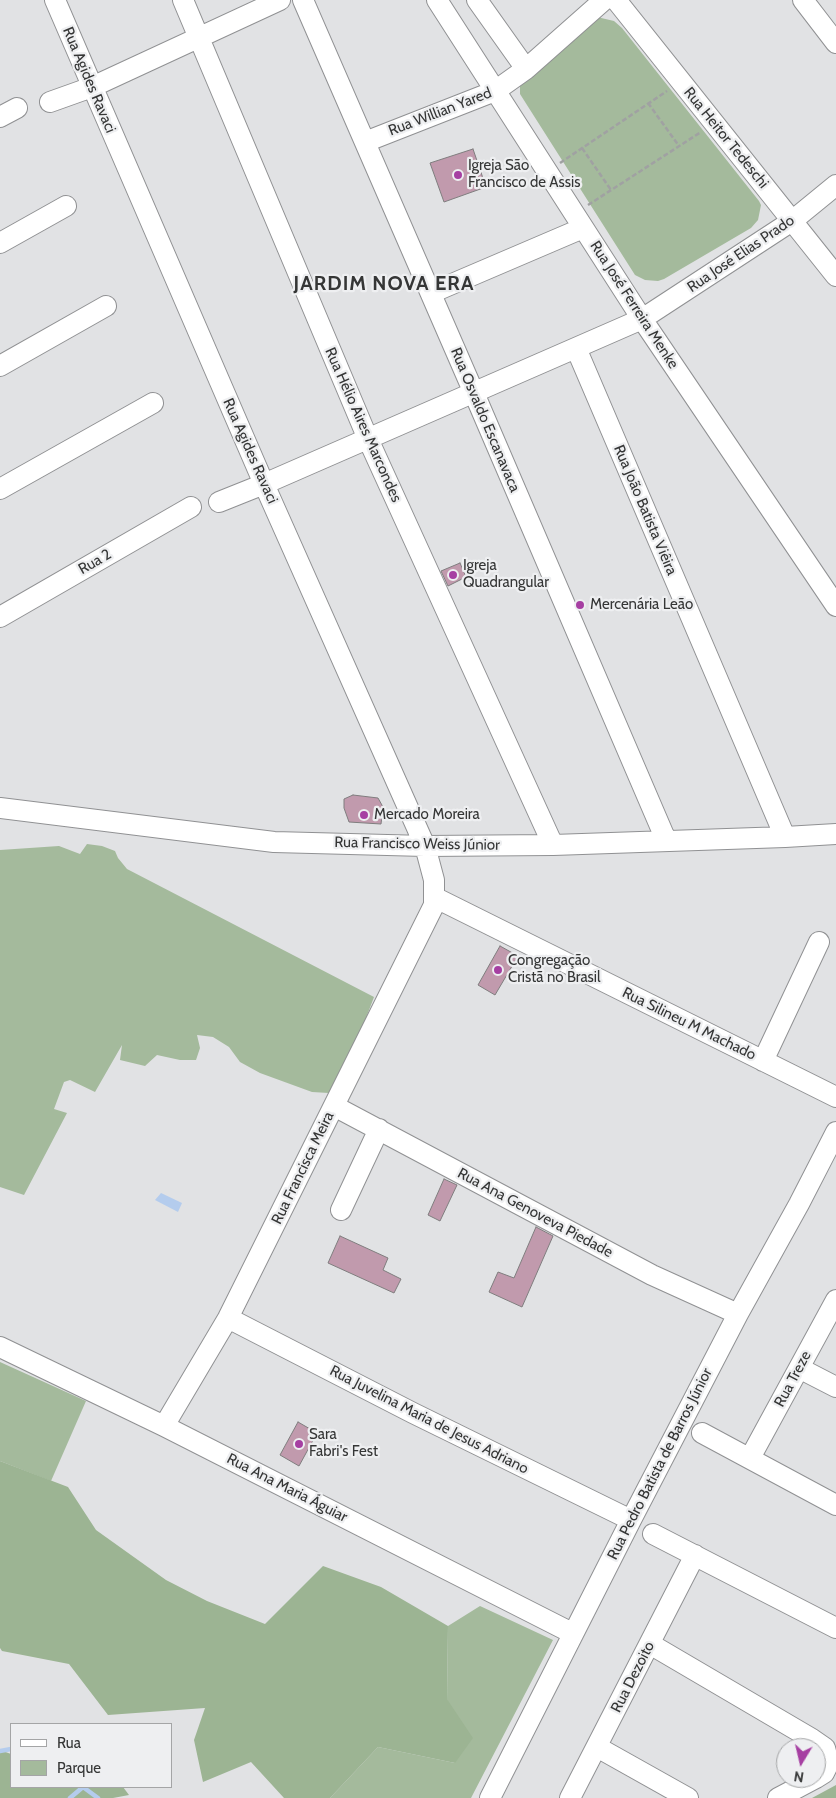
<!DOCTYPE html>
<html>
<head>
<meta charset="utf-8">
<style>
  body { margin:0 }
  #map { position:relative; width:836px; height:1798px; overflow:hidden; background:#e1e2e4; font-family:Cabin,sans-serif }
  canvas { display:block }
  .legend { position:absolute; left:10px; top:1723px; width:162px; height:65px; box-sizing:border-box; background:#eeeff1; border:1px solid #a4a5a6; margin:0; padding:6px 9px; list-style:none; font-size:15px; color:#353636 }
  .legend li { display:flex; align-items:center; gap:10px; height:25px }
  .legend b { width:25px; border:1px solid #a4a5a6 }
  .north { position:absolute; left:776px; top:1738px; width:50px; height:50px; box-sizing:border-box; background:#eeeff1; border:1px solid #a4a5a6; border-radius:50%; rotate:189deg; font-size:14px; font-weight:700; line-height:20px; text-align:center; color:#353636 }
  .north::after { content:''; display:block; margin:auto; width:18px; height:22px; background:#a63fa2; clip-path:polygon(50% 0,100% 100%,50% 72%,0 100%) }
</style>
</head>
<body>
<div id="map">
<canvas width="836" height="1798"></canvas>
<ul class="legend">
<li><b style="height:6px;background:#fff"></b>Rua</li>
<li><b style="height:14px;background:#a4ba9c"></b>Parque</li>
</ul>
<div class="north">N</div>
</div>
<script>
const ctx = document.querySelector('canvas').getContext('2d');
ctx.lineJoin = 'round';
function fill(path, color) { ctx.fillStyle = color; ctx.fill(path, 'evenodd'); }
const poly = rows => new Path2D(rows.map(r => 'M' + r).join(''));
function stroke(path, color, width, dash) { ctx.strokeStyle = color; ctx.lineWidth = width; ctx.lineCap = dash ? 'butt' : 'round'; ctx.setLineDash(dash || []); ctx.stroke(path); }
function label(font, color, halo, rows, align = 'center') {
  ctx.font = font + ' Cabin,sans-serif'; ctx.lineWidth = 4.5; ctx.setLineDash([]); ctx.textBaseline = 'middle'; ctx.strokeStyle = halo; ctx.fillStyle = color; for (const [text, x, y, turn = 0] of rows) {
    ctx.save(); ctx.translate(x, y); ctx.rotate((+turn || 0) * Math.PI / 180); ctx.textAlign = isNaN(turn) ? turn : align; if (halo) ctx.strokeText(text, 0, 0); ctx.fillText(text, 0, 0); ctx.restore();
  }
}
fill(poly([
  [597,17,614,21,622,28,759,201,761,205,758,220,751,228,664,279,658,281,645,280,635,275,520,94,520,83],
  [87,844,102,846,115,851,118,858,127,869,374,997,355,1047,329,1093,312,1092,260,1073,240,1062,229,1047,213,1037,197,1035,200,1048,196,1060,180,1060,157,1055,145,1066,120,1060,122,1045,95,1092,70,1080,64,1082,54,1109,67,1113,24,1195,0,1187,0,850,59,846,80,854],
  [0,1362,86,1401,51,1481,0,1461],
  [480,1606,553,1640,471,1798,330,1798,378,1747,455,1763,447,1699,448,1626]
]), '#a4ba9c');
fill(poly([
  [0,1461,68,1487,96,1530,166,1580,207,1601,265,1624,323,1566,381,1587,448,1626,447,1699,473,1738,455,1763,378,1747,330,1798,284,1798,251,1762,203,1782,194,1740,205,1708,108,1715,69,1664,2,1651,0,1648],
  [0,1750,11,1754,11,1787,123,1787,129,1795,113,1798,0,1798],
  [836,1785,836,1798,812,1798]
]), '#9cb493');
fill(poly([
  [161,1193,182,1203,178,1212,155,1200]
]), '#b4cced');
stroke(poly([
  [0,1751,11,1749],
  [83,1787,98,1798],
  [70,1798,83,1787]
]), '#b4cced', 4.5);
const building = poly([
  [473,149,486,187,444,202,430,163,473,149],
  [460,563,466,577,448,586,441,571,460,563],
  [353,795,378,798,383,807,381,824,349,822,344,808,344,799,353,795],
  [500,946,518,956,495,995,478,985,500,946],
  [444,1179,457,1185,440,1221,428,1215,444,1179],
  [536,1227,553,1236,522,1307,489,1292,498,1272,514,1278,536,1227],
  [340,1236,388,1258,383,1270,401,1279,394,1293,328,1263,340,1236],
  [298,1422,317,1433,299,1466,280,1455,298,1422]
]);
fill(building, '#c19aad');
stroke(building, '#7f7d7e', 1);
const minor = poly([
  [55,0,264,484,425,846,434,880,434,905,228,1318,164,1426],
  [183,0,368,439,553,845],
  [303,0,474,393,666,840],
  [437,0,642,319,836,606],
  [477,0,526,69],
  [616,0,836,276],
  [803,0,836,43],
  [50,102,92,87,280,0],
  [0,117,17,108],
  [365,142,495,91,526,69,604,0],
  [0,243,66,206],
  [431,293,583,228],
  [576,348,785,837],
  [0,366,106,306],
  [0,489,153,403],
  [219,502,264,484,642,319,792,221,836,185],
  [0,617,191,507],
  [0,808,274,842,425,846,553,845,785,837,836,834],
  [434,897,836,1097],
  [763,1061,819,942],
  [334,1106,652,1275,738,1314],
  [341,1210,379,1129],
  [228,1318,413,1413,631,1520],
  [0,1347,164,1426,572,1633],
  [799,1368,836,1387],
  [702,1433,836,1505],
  [750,1458,836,1300],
  [653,1534,836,1628],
  [650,1644,812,1739,825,1748,829,1763,824,1773,816,1778],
  [597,1747,688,1798],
  [490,1798,631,1520,738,1314,799,1204,836,1132],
  [570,1798,695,1555],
  [778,1798,816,1778]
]);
stroke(minor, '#909193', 22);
stroke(poly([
  [648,103,679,146],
  [582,148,611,190],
  [560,163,667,91],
  [588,205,701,132]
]), '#a0a1a2', 2.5, [5, 2.5]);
stroke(minor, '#fff', 20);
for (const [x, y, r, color] of [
  [458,175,5,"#a63fa2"],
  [453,575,5,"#a63fa2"],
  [580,605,5,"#a63fa2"],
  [364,815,5,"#a63fa2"],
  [498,970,5,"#a63fa2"],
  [299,1444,5,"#a63fa2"]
]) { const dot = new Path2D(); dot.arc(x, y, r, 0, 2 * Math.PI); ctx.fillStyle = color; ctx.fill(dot); stroke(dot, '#eeeff1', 2); }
label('15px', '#353636', '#eeeff1', [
  ["Rua Agides Ravaci",89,80,67],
  ["Rua Willian Yared",440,112,-21],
  ["Rua Heitor Tedeschi",726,138,51],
  ["Rua José Elias Prado",741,254,-34],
  ["Rua José Ferreira Menke",634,305,57],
  ["Rua Osvaldo Escanavaca",485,420,67],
  ["Rua Hélio Aires Marcondes",363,425,66],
  ["Rua Agides Ravaci",250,451,66],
  ["Rua João Batista Viêira",645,510,67],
  ["Rua 2",95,562,-30],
  ["Rua Francisco Weiss Júnior",417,844,1],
  ["Rua Silineu M Machado",689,1024,26],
  ["Rua Francisca Meira",303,1168,-64],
  ["Rua Ana Genoveva Piedade",535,1213,28],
  ["Rua Treze",793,1379,-62],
  ["Rua Juvelina Maria de Jesus Adriano",429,1420,27],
  ["Rua Pedro Batista de Barros Júnior",660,1464,-63],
  ["Rua Ana Maria Águiar",287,1488,27],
  ["Rua Dezoito",633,1677,-63]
]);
label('15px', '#353636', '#eeeff1', [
  ["Igreja São",468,166],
  ["Francisco de Assis",468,183],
  ["Igreja",463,566],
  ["Quadrangular",463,583],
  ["Mercenária Leão",590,605],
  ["Mercado Moreira",374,815],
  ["Congregação",508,961],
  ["Cristã no Brasil",508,978],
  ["Sara",309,1435],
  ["Fabri's Fest",309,1452]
], 'left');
ctx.letterSpacing = '1px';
label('bold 20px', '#353636', '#eeeff1', [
  ["JARDIM NOVA ERA",384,284]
]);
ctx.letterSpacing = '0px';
</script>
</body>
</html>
